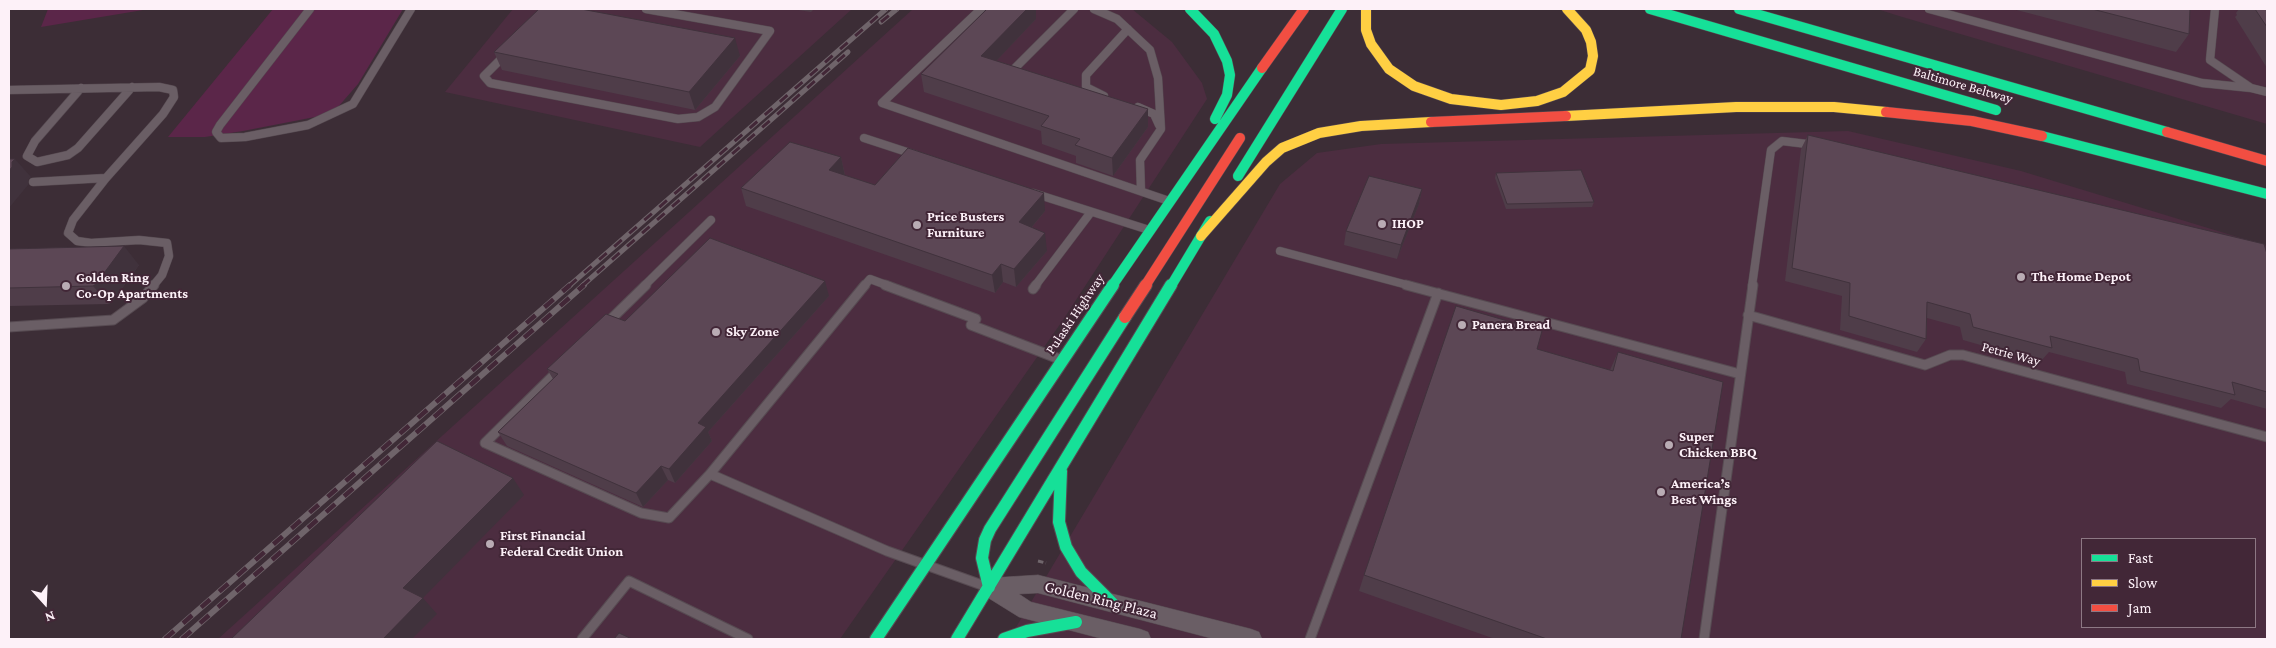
<!DOCTYPE html>
<html>
<head>
<meta charset="utf-8">
<style>
  body { margin:0 }
  #map { position:relative; width:2276px; height:648px; overflow:hidden; background:#3c2d36; font-family:"Crimson Pro",serif }
  canvas { display:block }
  .frame { position:absolute; inset:0; border:10px solid #fdf1f8; pointer-events:none }
  .legend { position:absolute; left:2081px; top:538px; width:175px; height:90px; box-sizing:border-box; background:#422737; border:1px solid #8d7884; margin:0; padding:6px 9px; list-style:none; font-size:15px; color:#fdf1f8 }
  .legend li { display:flex; align-items:center; gap:10px; height:25px }
  .legend b { width:25px; border:1px solid #8d7884 }
  .north { position:absolute; left:20px; top:578px; width:50px; height:50px; -webkit-text-stroke:4px #422737; paint-order:stroke; rotate:160deg; font-size:14px; font-weight:700; line-height:20px; text-align:center; color:#fdf1f8 }
  .north::after { content:''; display:block; margin:auto; width:18px; height:22px; background:#fdf1f8; clip-path:polygon(50% 0,100% 100%,50% 72%,0 100%) }
</style>
</head>
<body>
<div id="map">
<canvas width="2276" height="648"></canvas>
<div class="frame"></div>
<ul class="legend">
<li><b style="height:6px;background:#16e098"></b>Fast</li>
<li><b style="height:6px;background:#ffcf43"></b>Slow</li>
<li><b style="height:6px;background:#f24e42"></b>Jam</li>
</ul>
<div class="north">N</div>
</div>
<script>
const ctx = document.querySelector('canvas').getContext('2d');
ctx.lineJoin = 'round';
function fill(path, color) { ctx.fillStyle = color; ctx.fill(path, 'evenodd'); }
const poly = rows => new Path2D(rows.map(r => 'M' + r).join(''));
function stroke(path, color, width, dash) { ctx.strokeStyle = color; ctx.lineWidth = width; ctx.lineCap = dash ? 'butt' : 'round'; ctx.setLineDash(dash || []); ctx.stroke(path); }
function label(font, color, halo, rows, align = 'center') {
  ctx.font = font + ' "Crimson Pro",serif'; ctx.lineWidth = 4; ctx.setLineDash([]); ctx.textBaseline = 'middle'; ctx.strokeStyle = halo; ctx.fillStyle = color; for (const [text, x, y, turn = 0] of rows) {
    ctx.save(); ctx.translate(x, y); ctx.rotate((+turn || 0) * Math.PI / 180); ctx.textAlign = isNaN(turn) ? turn : align; if (halo) ctx.strokeText(text, 0, 0); ctx.fillText(text, 0, 0); ctx.restore();
  }
}
fill(poly([
  [513,9,852,9,700,147,445,92],
  [913,9,1132,9,1172,42,1202,83,1207,99,1063,320,840,639,218,639],
  [1877,9,2267,9,2267,124,1899,16],
  [1848,131,2021,171,2267,246,2267,639,1009,639,1280,184,1317,153,1381,144],
  [2082,539,2255,539,2255,627,2082,627]
]), '#4c2d40');
fill(poly([
  [48,9,149,9,41,27],
  [273,9,403,9,358,84,338,107,320,116,243,131,205,137,168,137]
]), '#5b2649');
const laneFar1 = poly([
  [310,9,220,125,216,132,221,138,245,137,308,125,353,104,411,9],
  [981,9,882,103,1169,201],
  [1094,9,1117,19,1150,50,1158,78,1161,129,1140,160,1141,191],
  [1929,9,2202,83,2251,88],
  [2215,9,2210,60,2251,88,2267,92],
  [507,53,484,76,490,83,678,119,698,117,715,107,770,31,646,9],
  [1007,76,1074,9],
  [81,88,35,141,27,156,37,162,68,155,78,148,132,87],
  [9,90,159,87,173,90,174,97,163,114,106,178,73,220,68,233,77,241,91,243,139,240,167,243,169,256,162,275,153,286],
  [1104,96,1086,87,1086,75,1128,29],
  [1138,107,1154,114,1159,125],
  [864,138,916,155],
  [33,182,106,178],
  [1033,193,1149,230],
  [1280,251,1411,286],
  [644,286,711,220],
  [864,286,870,279,889,286],
  [1035,286,1091,212],
  [1752,286,1771,150,1782,141,1815,145]
]);
const lane = poly([
  [885,285,976,319,971,325,1062,360],
  [1406,285,1740,374],
  [1033,289,1036,285],
  [1748,315,1925,365,1950,355,1963,355,2267,437],
  [605,325,646,285],
  [9,327,113,320,143,298,154,285],
  [560,369,485,443,641,513,669,518,710,474,887,551,982,585],
  [710,474,865,285],
  [582,639,629,581,748,639],
  [1310,639,1438,293],
  [1704,639,1753,285]
]);
const street = poly([
  [1038,575,1251,629,1259,632,1262,639,1214,639,1038,593,1019,594,1031,602,1140,629,1148,632,1151,639,1103,639,1019,617,982,594,979,587,982,580,989,578,1038,575]
]);
const fastFar1 = poly([
  [1190,9,1214,34,1227,61,1230,75,1227,95,1215,119],
  [1650,9,1996,110],
  [1739,9,2167,132],
  [2042,136,2267,194],
  [1238,176,1342,9],
  [1112,286,1262,68],
  [1171,286,1210,221]
]);
const fast = poly([
  [1061,471,1059,522,1066,547,1081,572,1113,604],
  [989,587,982,558,985,540,990,529,1125,317],
  [876,639,1113,285],
  [957,639,1171,285],
  [1004,639,1027,631,1076,622]
]);
const slow = poly([
  [1366,9,1366,30,1371,44,1389,69,1414,86,1451,99,1501,105,1537,101,1563,92,1590,70,1593,56,1591,42,1586,30,1567,9],
  [1566,116,1736,107,1834,107,1886,112],
  [1201,236,1266,162,1282,148,1319,133,1361,126,1431,122]
]);
const jamFar1 = poly([
  [1262,68,1304,9],
  [1886,112,1972,121,2042,136],
  [1431,122,1566,116],
  [2167,132,2267,161],
  [1145,286,1240,138]
]);
const jam = poly([
  [1125,317,1146,285]
]);
stroke(laneFar1, '#574b52', 9);
stroke(lane, '#574b52', 11);
stroke(street, '#574b52', 1);
stroke(fastFar1, '#574b52', 11);
stroke(fast, '#574b52', 14);
stroke(slow, '#574b52', 11);
stroke(jamFar1, '#574b52', 11);
stroke(jam, '#574b52', 14);
stroke(poly([
  [1038,561,1046,563]
]), '#70666c', 3, [5.5, 2.5]);
stroke(laneFar1, '#6a5e65', 8);
stroke(lane, '#6a5e65', 9);
fill(street, '#6a5e65');
stroke(fastFar1, '#16e098', 10);
stroke(fast, '#16e098', 12);
stroke(slow, '#ffcf43', 10);
stroke(jamFar1, '#f24e42', 10);
stroke(jam, '#f24e42', 12);
const railFar1 = poly([
  [881,22,897,9],
  [569,286,886,9],
  [582,286,848,52]
]);
const rail = poly([
  [165,639,570,285],
  [182,639,584,285]
]);
stroke(railFar1, '#6f646a', 5);
stroke(rail, '#6f646a', 6);
stroke(railFar1, '#422737', 3, [10]);
stroke(rail, '#422737', 4.5, [12]);
fill(poly([
  [792,9,814,9,811,12],
  [2013,9,2190,9,2189,34,2176,52],
  [2239,9,2267,9,2267,68,2235,17,2237,15,2236,13],
  [1036,19,996,61,1148,127,1113,176,1076,163,1076,156,1042,144,1041,131,924,92,921,74],
  [494,52,740,56,695,110,502,70],
  [1808,135,2267,254,2267,409,2231,399,2221,408,2127,384,2125,372,2049,352,2040,362,1963,340,1960,327,1927,318,1926,339,1917,352,1840,330,1842,296,1785,281,1801,149],
  [841,157,845,175,875,185,1045,211,1032,227,1047,251,1016,287,1003,282,995,293,746,206,741,188],
  [1496,173,1594,202,1592,207,1506,209,1495,178],
  [1422,189,1419,204,1397,259,1344,245,1346,231],
  [9,249,139,265,112,302,109,304,9,306],
  [829,296,708,432,712,441,675,483,668,480,643,507,507,446,498,432,553,379,547,369,625,321],
  [1537,349,1610,370,1618,352,1681,639,1495,639,1359,591,1364,575]
]), '#4f3d49');
fill(poly([
  [1027,9,1036,9,1036,19,983,75,981,56],
  [735,38,740,56,695,110,689,92],
  [1148,109,1148,127,1113,176,1112,158],
  [841,157,845,176,829,170],
  [15,159,31,177,28,180,28,185,9,208,9,162,12,162],
  [1422,189,1419,204,1397,259,1401,245],
  [1044,193,1045,211,1021,240,1019,222],
  [1045,233,1047,251,1016,287,1014,269],
  [124,246,139,265,112,302,109,304,93,286],
  [1001,264,1003,282,995,293,992,275],
  [825,281,829,296,708,432,712,441,675,483,669,469,698,423],
  [661,466,668,480,643,507,636,493],
  [513,478,524,495,423,598,437,614,412,639,383,639,403,588]
]), '#40323c');
const building = poly([
  [539,9,581,9,735,38,689,92,494,52,539,9],
  [987,9,1027,9,981,56,1148,109,1112,158,1075,145,1080,139,1041,126,1049,116,921,74,987,9],
  [2092,9,2190,9,2189,34,2092,9],
  [2255,9,2267,9,2267,27,2255,9],
  [1808,135,2264,244,2267,254,2267,392,2232,382,2235,395,2140,371,2138,359,2050,336,2052,348,1973,327,1970,314,1927,302,1926,339,1849,316,1850,283,1792,268,1808,135],
  [790,142,841,157,829,170,875,185,908,148,1044,193,1019,222,1045,233,1014,269,1001,264,992,275,741,188,790,142],
  [9,159,15,159,12,162,12,167,9,171,9,159],
  [1581,170,1594,202,1507,204,1496,173,1581,170],
  [1369,176,1422,189,1401,245,1346,231,1369,176],
  [710,238,825,281,698,423,706,427,669,469,661,466,636,493,498,432,558,374,547,369,606,314,625,321,710,238],
  [124,246,96,284,93,286,9,288,9,249,124,246],
  [1456,306,1542,331,1537,349,1613,371,1618,352,1723,382,1681,639,1547,639,1364,575,1456,306],
  [437,441,513,478,403,588,423,598,383,639,231,639,437,441],
  [619,633,632,639,614,639,619,633]
]);
fill(building, '#5c4755');
stroke(building, '#40323c', 1);
for (const [x, y, r, color] of [
  [1382,224,5,"#b9acb4"],
  [917,225,5,"#b9acb4"],
  [2021,277,5,"#b9acb4"],
  [66,286,5,"#b9acb4"],
  [1462,325,5,"#b9acb4"],
  [716,332,5,"#b9acb4"],
  [1669,445,5,"#b9acb4"],
  [1661,492,5,"#b9acb4"],
  [490,544,5,"#b9acb4"]
]) { const dot = new Path2D(); dot.arc(x, y, r, 0, 2 * Math.PI); ctx.fillStyle = color; ctx.fill(dot); stroke(dot, '#422737', 2); }
label('14px', '#fdf1f8', '#422737', [
  ["Baltimore Beltway",1963,85,16],
  ["Pulaski Highway",1075,314,-56],
  ["Petrie Way",2011,354,15]
]);
label('bold 14px', '#fdf1f8', '#422737', [
  ["Price Busters",927,217],
  ["Furniture",927,233],
  ["IHOP",1392,224],
  ["The Home Depot",2031,277],
  ["Golden Ring",76,278],
  ["Co-Op Apartments",76,294],
  ["Panera Bread",1472,325],
  ["Sky Zone",726,332],
  ["Super",1679,437],
  ["Chicken BBQ",1679,453],
  ["America’s",1671,484],
  ["Best Wings",1671,500],
  ["First Financial",500,536],
  ["Federal Credit Union",500,552]
], 'left');
label('16px', '#fdf1f8', '#422737', [
  ["Golden Ring Plaza",1101,600,14]
]);
</script>
</body>
</html>
